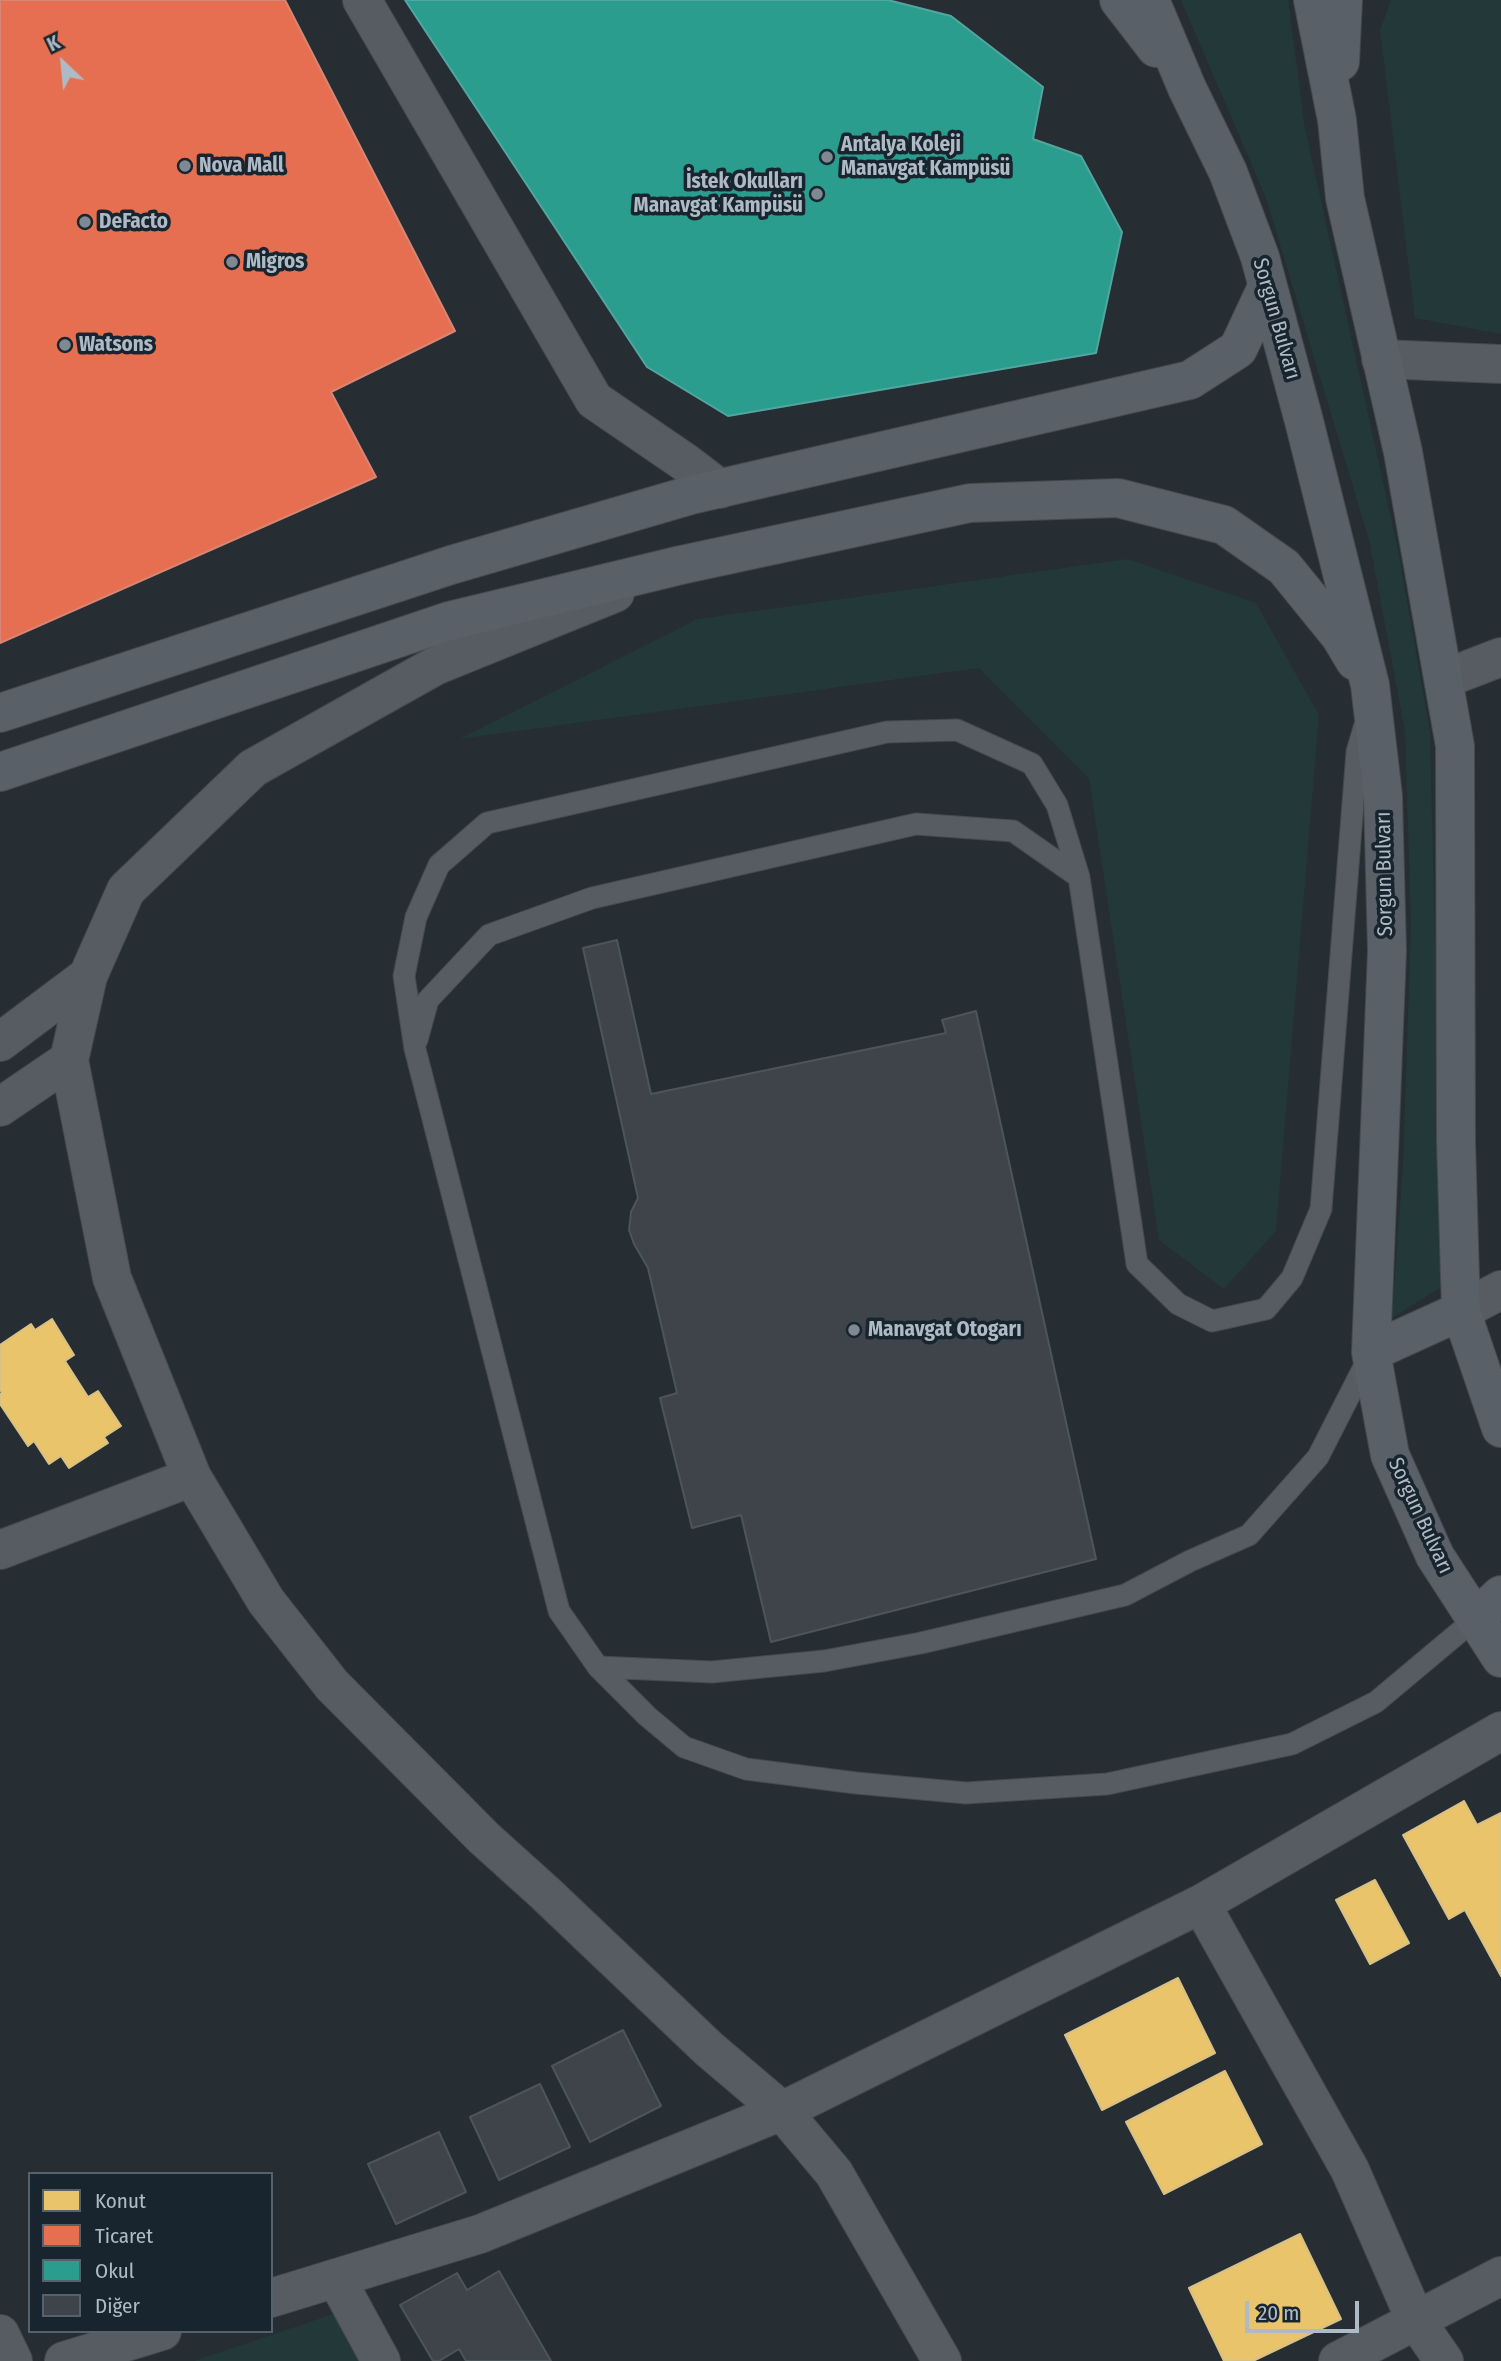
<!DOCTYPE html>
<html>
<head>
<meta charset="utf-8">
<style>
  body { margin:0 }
  #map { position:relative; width:1501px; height:2361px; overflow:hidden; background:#262d33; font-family:"Fira Sans Condensed",sans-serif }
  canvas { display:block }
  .legend { position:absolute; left:28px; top:2172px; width:245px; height:161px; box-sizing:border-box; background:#19252e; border:2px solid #55616b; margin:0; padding:9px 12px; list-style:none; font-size:21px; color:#aebbc6 }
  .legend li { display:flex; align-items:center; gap:14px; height:35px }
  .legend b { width:35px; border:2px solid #55616b }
  .north { position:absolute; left:28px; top:28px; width:70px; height:70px; -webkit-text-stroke:5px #19252e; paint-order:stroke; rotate:334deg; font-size:19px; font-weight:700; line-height:28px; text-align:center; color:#aebbc6 }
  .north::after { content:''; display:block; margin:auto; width:24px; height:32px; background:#aebbc6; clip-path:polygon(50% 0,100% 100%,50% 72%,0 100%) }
  .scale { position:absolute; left:1245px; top:2301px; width:114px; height:32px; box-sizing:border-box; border:4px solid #aebbc6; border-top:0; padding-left:9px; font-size:21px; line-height:24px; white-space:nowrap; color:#aebbc6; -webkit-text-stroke:5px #19252e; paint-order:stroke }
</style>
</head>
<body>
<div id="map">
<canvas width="1501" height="2361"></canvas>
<ul class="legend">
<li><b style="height:19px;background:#e9c46a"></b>Konut</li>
<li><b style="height:19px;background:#e76f51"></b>Ticaret</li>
<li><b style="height:19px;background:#2a9d8f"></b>Okul</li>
<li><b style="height:19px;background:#3e444a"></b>Diğer</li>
</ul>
<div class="north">K</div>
<div class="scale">20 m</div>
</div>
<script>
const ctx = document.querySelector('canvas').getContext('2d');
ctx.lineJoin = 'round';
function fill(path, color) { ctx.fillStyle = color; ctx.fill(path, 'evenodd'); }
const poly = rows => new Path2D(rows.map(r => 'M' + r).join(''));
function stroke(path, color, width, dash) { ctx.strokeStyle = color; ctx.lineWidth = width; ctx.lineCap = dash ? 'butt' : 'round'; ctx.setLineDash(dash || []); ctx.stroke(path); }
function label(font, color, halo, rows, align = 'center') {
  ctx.font = font + ' "Fira Sans Condensed",sans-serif'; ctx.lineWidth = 7; ctx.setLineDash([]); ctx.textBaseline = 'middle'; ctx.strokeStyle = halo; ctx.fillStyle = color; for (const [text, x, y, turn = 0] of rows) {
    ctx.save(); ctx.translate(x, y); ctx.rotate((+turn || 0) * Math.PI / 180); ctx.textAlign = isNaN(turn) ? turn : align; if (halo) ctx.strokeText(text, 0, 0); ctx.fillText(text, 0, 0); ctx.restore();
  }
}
fill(poly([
  [1181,0,1288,0,1305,128,1398,550,1430,731,1443,1286,1392,1318,1403,1164,1411,924,1405,732,1369,540,1266,198],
  [1391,0,1501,0,1501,334,1415,318,1380,30],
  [1128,559,1256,603,1319,715,1276,1231,1224,1289,1159,1240,1089,779,979,668,459,739,698,619],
  [339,2312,364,2361,194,2361]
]), '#233838');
const homes = poly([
  [52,1319,74,1355,65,1361,88,1397,98,1391,121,1426,104,1437,108,1443,69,1468,61,1456,49,1464,34,1441,28,1446,0,1404,0,1394,2,1393,0,1389,0,1345,31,1324,35,1330,52,1319],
  [1464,1801,1477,1825,1501,1813,1501,1976,1465,1910,1449,1919,1403,1835,1464,1801],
  [1375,1880,1409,1943,1370,1964,1336,1900,1375,1880],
  [1178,1978,1215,2053,1102,2110,1065,2035,1178,1978],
  [1225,2071,1262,2144,1164,2194,1126,2122,1225,2071],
  [1300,2234,1341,2319,1253,2361,1224,2361,1189,2288,1300,2234]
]);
fill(homes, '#e9c46a');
stroke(homes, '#d7c186', 2);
const shops = poly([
  [0,0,285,0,455,331,331,392,376,477,0,643,0,0]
]);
fill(shops, '#e76f51');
stroke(shops, '#d68674', 2);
const schools = poly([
  [405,0,888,0,951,16,1043,87,1033,139,1081,156,1122,232,1096,353,728,416,647,367,405,0]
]);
fill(schools, '#2a9d8f');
stroke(schools, '#52a6a0', 2);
const building = poly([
  [617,940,651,1094,946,1033,942,1020,976,1011,1096,1559,771,1642,741,1515,692,1528,660,1398,677,1393,648,1268,634,1244,629,1230,631,1212,638,1198,583,948,617,940],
  [623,2030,661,2106,590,2142,552,2066,623,2030],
  [540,2084,570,2147,499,2180,470,2117,540,2084],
  [439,2132,466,2192,396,2224,368,2164,439,2132],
  [499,2271,551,2361,466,2361,459,2349,439,2361,433,2361,400,2305,457,2273,467,2290,499,2271]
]);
fill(building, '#3e444a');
stroke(building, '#4d555c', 2);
const lane = poly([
  [1366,721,1357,752,1321,1209,1292,1278,1266,1309,1212,1321,1178,1304,1137,1264,1079,877,1057,805,1032,764,957,730,887,732,487,823,439,865,416,917,404,976,415,1049,559,1611,598,1667,647,1716,684,1747,746,1769,856,1783,966,1793,1107,1784,1292,1744,1376,1702,1475,1619],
  [417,1040,428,1000,489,935,592,898,916,824,1013,831,1079,877],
  [598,1667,712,1672,824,1661,921,1643,1125,1595,1190,1561,1249,1535,1318,1457,1369,1357]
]);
const street = poly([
  [362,0,594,400,686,463,720,489],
  [1381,359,1501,364],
  [615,593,435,666,253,768,126,890,88,976,69,1060,112,1278,192,1477,266,1601,332,1685,484,1838,545,1893,709,2049,782,2111,834,2173,942,2361],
  [1444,679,1501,657],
  [0,1042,88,976],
  [0,1107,69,1060],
  [1461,1311,1501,1290],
  [0,1550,192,1477],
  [1201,1904,1350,2170,1415,2319,1444,2361],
  [336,2278,381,2361],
  [271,2298,480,2234,782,2111,1201,1904,1501,1731],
  [0,2334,13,2361],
  [64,2361,162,2331],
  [1338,2361,1501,2276]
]);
const secondary = poly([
  [1119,0,1156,48],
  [1150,0,1187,88,1228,172,1260,257,1304,421,1370,685,1383,796,1387,951,1371,1352,1390,1455,1435,1556,1501,1658],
  [1313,0,1337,120,1345,198,1403,452,1455,746,1456,1141,1461,1311,1501,1428],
  [1340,62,1343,0],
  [0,713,451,565,691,495,1190,380,1238,349,1267,287],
  [0,772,449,621,681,565,970,503,1118,498,1224,525,1284,567,1340,636,1355,661],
  [1371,1352,1461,1311],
  [1475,1619,1501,1595]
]);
stroke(lane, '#44494e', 23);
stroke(street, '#44494e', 40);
stroke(secondary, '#44494e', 40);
stroke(lane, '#565c62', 21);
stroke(street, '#565c62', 38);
stroke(secondary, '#596067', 38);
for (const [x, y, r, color] of [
  [827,157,7,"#7e8993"],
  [185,166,7,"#7e8993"],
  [817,194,7,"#7e8993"],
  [85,222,7,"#7e8993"],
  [232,262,7,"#7e8993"],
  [65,345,7,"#7e8993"],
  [854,1330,7,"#7e8993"]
]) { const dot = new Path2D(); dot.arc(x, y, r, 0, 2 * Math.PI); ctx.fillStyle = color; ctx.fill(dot); stroke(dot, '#19252e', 2.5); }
label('bold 21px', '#aebbc6', '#19252e', [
  ["Antalya Koleji",841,145],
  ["Manavgat Kampüsü",841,169],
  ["Nova Mall",199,166],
  ["İstek Okulları",803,182,"right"],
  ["Manavgat Kampüsü",803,206,"right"],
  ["DeFacto",99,222],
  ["Migros",246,262],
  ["Watsons",79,345],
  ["Manavgat Otogarı",868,1330]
], 'left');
label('21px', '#aebbc6', '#19252e', [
  ["Sorgun Bulvarı",1276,319,74],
  ["Sorgun Bulvarı",1385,874,-91],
  ["Sorgun Bulvarı",1420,1516,65]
]);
</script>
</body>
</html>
